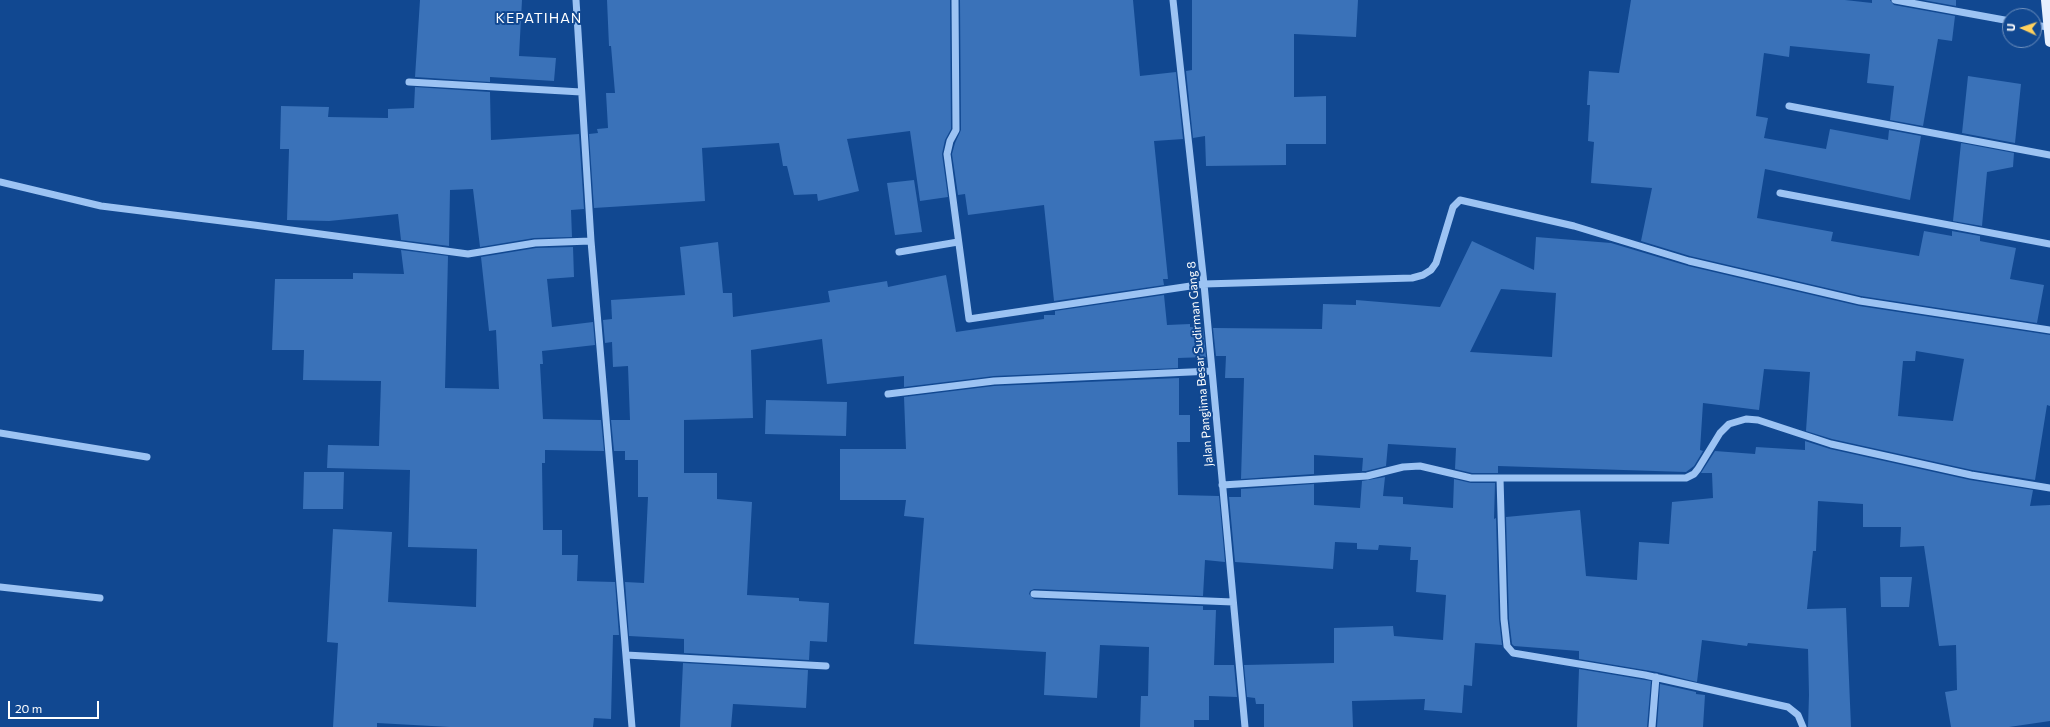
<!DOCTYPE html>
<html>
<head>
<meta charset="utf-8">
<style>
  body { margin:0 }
  #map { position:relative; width:2050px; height:727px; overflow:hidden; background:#114891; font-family:Commissioner,sans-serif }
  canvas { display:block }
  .north { position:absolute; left:2002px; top:8px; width:40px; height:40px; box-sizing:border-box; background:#114891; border:1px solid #7091bd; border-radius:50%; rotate:273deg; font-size:11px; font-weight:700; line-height:16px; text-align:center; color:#fff }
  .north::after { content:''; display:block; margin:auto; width:14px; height:18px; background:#ffd15e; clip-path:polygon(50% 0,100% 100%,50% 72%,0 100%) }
  .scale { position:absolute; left:8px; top:701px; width:91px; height:18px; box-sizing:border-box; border:2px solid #fff; border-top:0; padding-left:5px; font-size:12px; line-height:14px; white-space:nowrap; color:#fff; -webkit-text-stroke:3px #114891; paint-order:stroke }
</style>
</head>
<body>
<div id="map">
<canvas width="2050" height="727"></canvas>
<div class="north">U</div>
<div class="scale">20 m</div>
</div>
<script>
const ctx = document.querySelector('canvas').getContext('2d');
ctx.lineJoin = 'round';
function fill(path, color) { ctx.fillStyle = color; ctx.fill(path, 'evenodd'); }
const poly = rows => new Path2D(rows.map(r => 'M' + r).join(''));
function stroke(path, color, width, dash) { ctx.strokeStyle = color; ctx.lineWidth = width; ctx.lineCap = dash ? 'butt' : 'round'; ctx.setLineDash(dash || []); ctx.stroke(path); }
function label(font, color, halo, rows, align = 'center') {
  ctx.font = font + ' Commissioner,sans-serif'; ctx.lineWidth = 4; ctx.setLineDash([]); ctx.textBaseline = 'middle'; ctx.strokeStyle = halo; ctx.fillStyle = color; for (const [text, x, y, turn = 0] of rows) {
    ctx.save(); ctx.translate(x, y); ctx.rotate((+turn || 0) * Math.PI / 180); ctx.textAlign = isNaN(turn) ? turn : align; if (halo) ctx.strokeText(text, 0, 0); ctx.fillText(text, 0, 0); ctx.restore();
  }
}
fill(poly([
  [420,0,522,0,519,56,556,58,554,81,490,77,490,82,415,77],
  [607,0,950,0,951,129,945,140,942,154,948,197,920,201,910,131,847,139,859,191,818,201,817,194,794,195,787,166,783,166,779,143,702,148,705,201,594,208,589,134,598,133,597,129,608,128,606,93,615,93,611,46,609,46],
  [960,0,1133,0,1140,76,1176,72,1183,139,1154,141,1168,279,1163,279,1164,285,1054,301,1044,205,968,215,965,194,958,195,952,154,955,143,961,130],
  [1192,0,1358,0,1356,37,1294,34,1294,97,1326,96,1326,144,1286,144,1286,165,1206,166,1205,136,1193,138,1186,71,1192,70],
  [1631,0,1845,0,1872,3,1872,0,1890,0,1894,5,1955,16,1952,41,1938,39,1923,126,1890,120,1894,86,1867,83,1870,54,1790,46,1789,57,1764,53,1756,116,1768,118,1764,138,1826,149,1830,129,1888,140,1889,130,1921,136,1910,200,1765,169,1757,218,1833,232,1831,241,1919,256,1924,231,1952,236,1952,231,1980,236,1980,241,2016,248,2010,279,2044,285,2037,323,1861,296,1690,256,1641,241,1652,188,1591,183,1594,142,1588,141,1590,105,1587,105,1589,71,1619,73],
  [1923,0,1956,0,1956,6],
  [1968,76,2021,84,2015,143,1962,133],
  [415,87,490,92,491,140,579,134,584,209,571,210,572,237,534,238,480,247,473,189,450,190,449,246,401,240,398,214,329,221,287,220,289,149,280,149,281,106,329,107,328,117,388,118,388,109,414,108],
  [1961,143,2014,153,2013,167,1987,172,1982,226,1953,221],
  [914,180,922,232,895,235,887,183],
  [1536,237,1611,243,1688,266,1859,306,2050,335,2050,406,2047,405,2035,480,1972,470,1832,439,1806,431,1810,372,1764,369,1759,410,1703,403,1700,450,1703,451,1694,466,1686,472,1498,466,1498,473,1472,473,1455,469,1456,448,1388,444,1386,466,1366,471,1362,471,1363,458,1314,455,1314,474,1241,479,1244,378,1225,378,1226,356,1216,356,1213,328,1322,329,1323,304,1356,305,1356,300,1440,307,1472,241,1534,270],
  [1501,289,1556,293,1552,357,1470,352],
  [1916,351,1964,359,1953,421,1898,416,1903,361,1915,361],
  [718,242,723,293,732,293,733,317,830,302,828,291,887,281,888,287,946,275,956,332,1044,319,1044,315,1055,315,1055,311,1164,295,1167,325,1190,324,1190,327,1203,328,1206,357,1178,358,1178,368,994,376,904,387,904,376,827,384,822,339,751,350,753,418,684,420,684,473,717,473,717,499,752,502,747,595,799,598,799,601,829,603,827,642,810,641,809,660,684,653,684,639,629,636,625,582,644,583,648,497,638,497,638,460,625,460,625,451,614,451,611,420,630,420,628,366,613,367,612,342,605,343,603,320,612,319,611,300,685,295,680,247],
  [573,247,574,277,547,279,552,327,593,322,595,345,542,351,543,364,540,364,543,419,601,420,604,451,545,450,545,463,542,463,543,530,562,530,562,555,578,555,577,581,615,582,619,635,613,635,611,719,594,718,593,727,450,727,377,723,377,727,333,727,338,643,327,642,333,529,392,532,388,602,476,607,477,549,408,547,410,470,327,468,328,445,379,446,381,381,303,380,304,350,272,350,275,279,353,279,353,273,404,274,401,250,448,256,445,388,499,389,496,330,489,331,481,257,536,248],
  [1179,378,1179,415,1190,415,1190,442,1177,442,1178,495,1219,496,1225,562,1205,560,1203,596,1034,589,1030,591,1029,594,1034,599,1203,606,1203,610,1216,610,1214,665,1234,665,1237,697,1209,696,1209,720,1194,720,1194,727,1140,727,1141,696,1148,696,1149,647,1100,645,1097,698,1044,695,1046,652,914,644,924,518,904,516,906,500,840,500,840,449,906,449,904,397,994,386],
  [766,400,847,402,846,436,765,434],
  [1805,441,1830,449,1970,480,2033,490,2030,506,2050,505,2050,721,2009,727,1951,727,1945,692,1957,690,1956,645,1939,646,1924,546,1900,547,1901,527,1863,527,1863,504,1818,501,1816,551,1813,551,1807,609,1846,608,1851,727,1808,727,1809,695,1808,649,1748,643,1747,646,1702,640,1697,682,1657,672,1579,659,1579,651,1514,646,1512,644,1509,619,1506,517,1580,510,1586,576,1637,580,1639,542,1669,544,1672,502,1713,498,1712,473,1701,473,1715,451,1755,454,1756,447,1805,450],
  [304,472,344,472,343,509,303,509],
  [1385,477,1383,496,1403,497,1403,504,1453,508,1454,479,1471,483,1495,483,1494,519,1496,518,1499,619,1502,645,1475,643,1472,686,1464,685,1462,713,1424,710,1425,699,1352,701,1353,727,1264,727,1264,704,1256,704,1255,698,1247,697,1244,665,1334,663,1334,628,1393,626,1394,636,1443,640,1446,595,1416,592,1418,560,1410,560,1411,547,1379,545,1378,550,1357,549,1357,543,1335,542,1333,569,1235,562,1229,497,1241,497,1241,489,1314,484,1314,505,1360,508,1362,481],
  [1880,577,1912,577,1909,607,1881,607],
  [683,663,808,670,806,708,733,704,731,727,680,727],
  [1579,669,1651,681,1647,727,1577,727],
  [1660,684,1696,692,1696,694,1705,695,1703,727,1657,727]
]), '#3a72b9');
stroke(poly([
  [576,0,591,241,632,727],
  [955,0,956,130,950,141,947,154,969,319,1204,284,1412,278,1423,275,1431,270,1436,263,1453,207,1460,200,1574,226,1689,261,1860,301,2050,330],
  [1173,0,1204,284,1245,727],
  [1895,0,2010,21],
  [2034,25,2048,27],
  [409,82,581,92],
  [1789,106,2050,155],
  [0,182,101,206,254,225,468,254,535,243,591,241],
  [1780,193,2050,244],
  [899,252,958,242],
  [888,394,994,381,1212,371],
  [0,433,147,457],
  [1500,478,1504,619,1507,646,1513,653,1645,675,1788,707,1798,715,1803,727],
  [1222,485,1367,476,1403,467,1420,466,1471,478,1686,478,1694,474,1698,469,1720,433,1729,424,1746,419,1758,420,1831,444,1971,475,2050,488],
  [0,587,100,598],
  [1034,594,1233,602],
  [626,655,826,666],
  [1652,727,1656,677]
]), '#9cc3f3', 7);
stroke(poly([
  [2046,0,2050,42]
]), '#e8f1ff', 10);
label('12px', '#fff', '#114891', [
  ["Jalan Panglima Besar Sudirman Gang 8",1200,364,-95]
]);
ctx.letterSpacing = '1px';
label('14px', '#fff', '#114891', [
  ["KEPATIHAN",539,18]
]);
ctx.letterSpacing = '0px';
</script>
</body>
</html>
